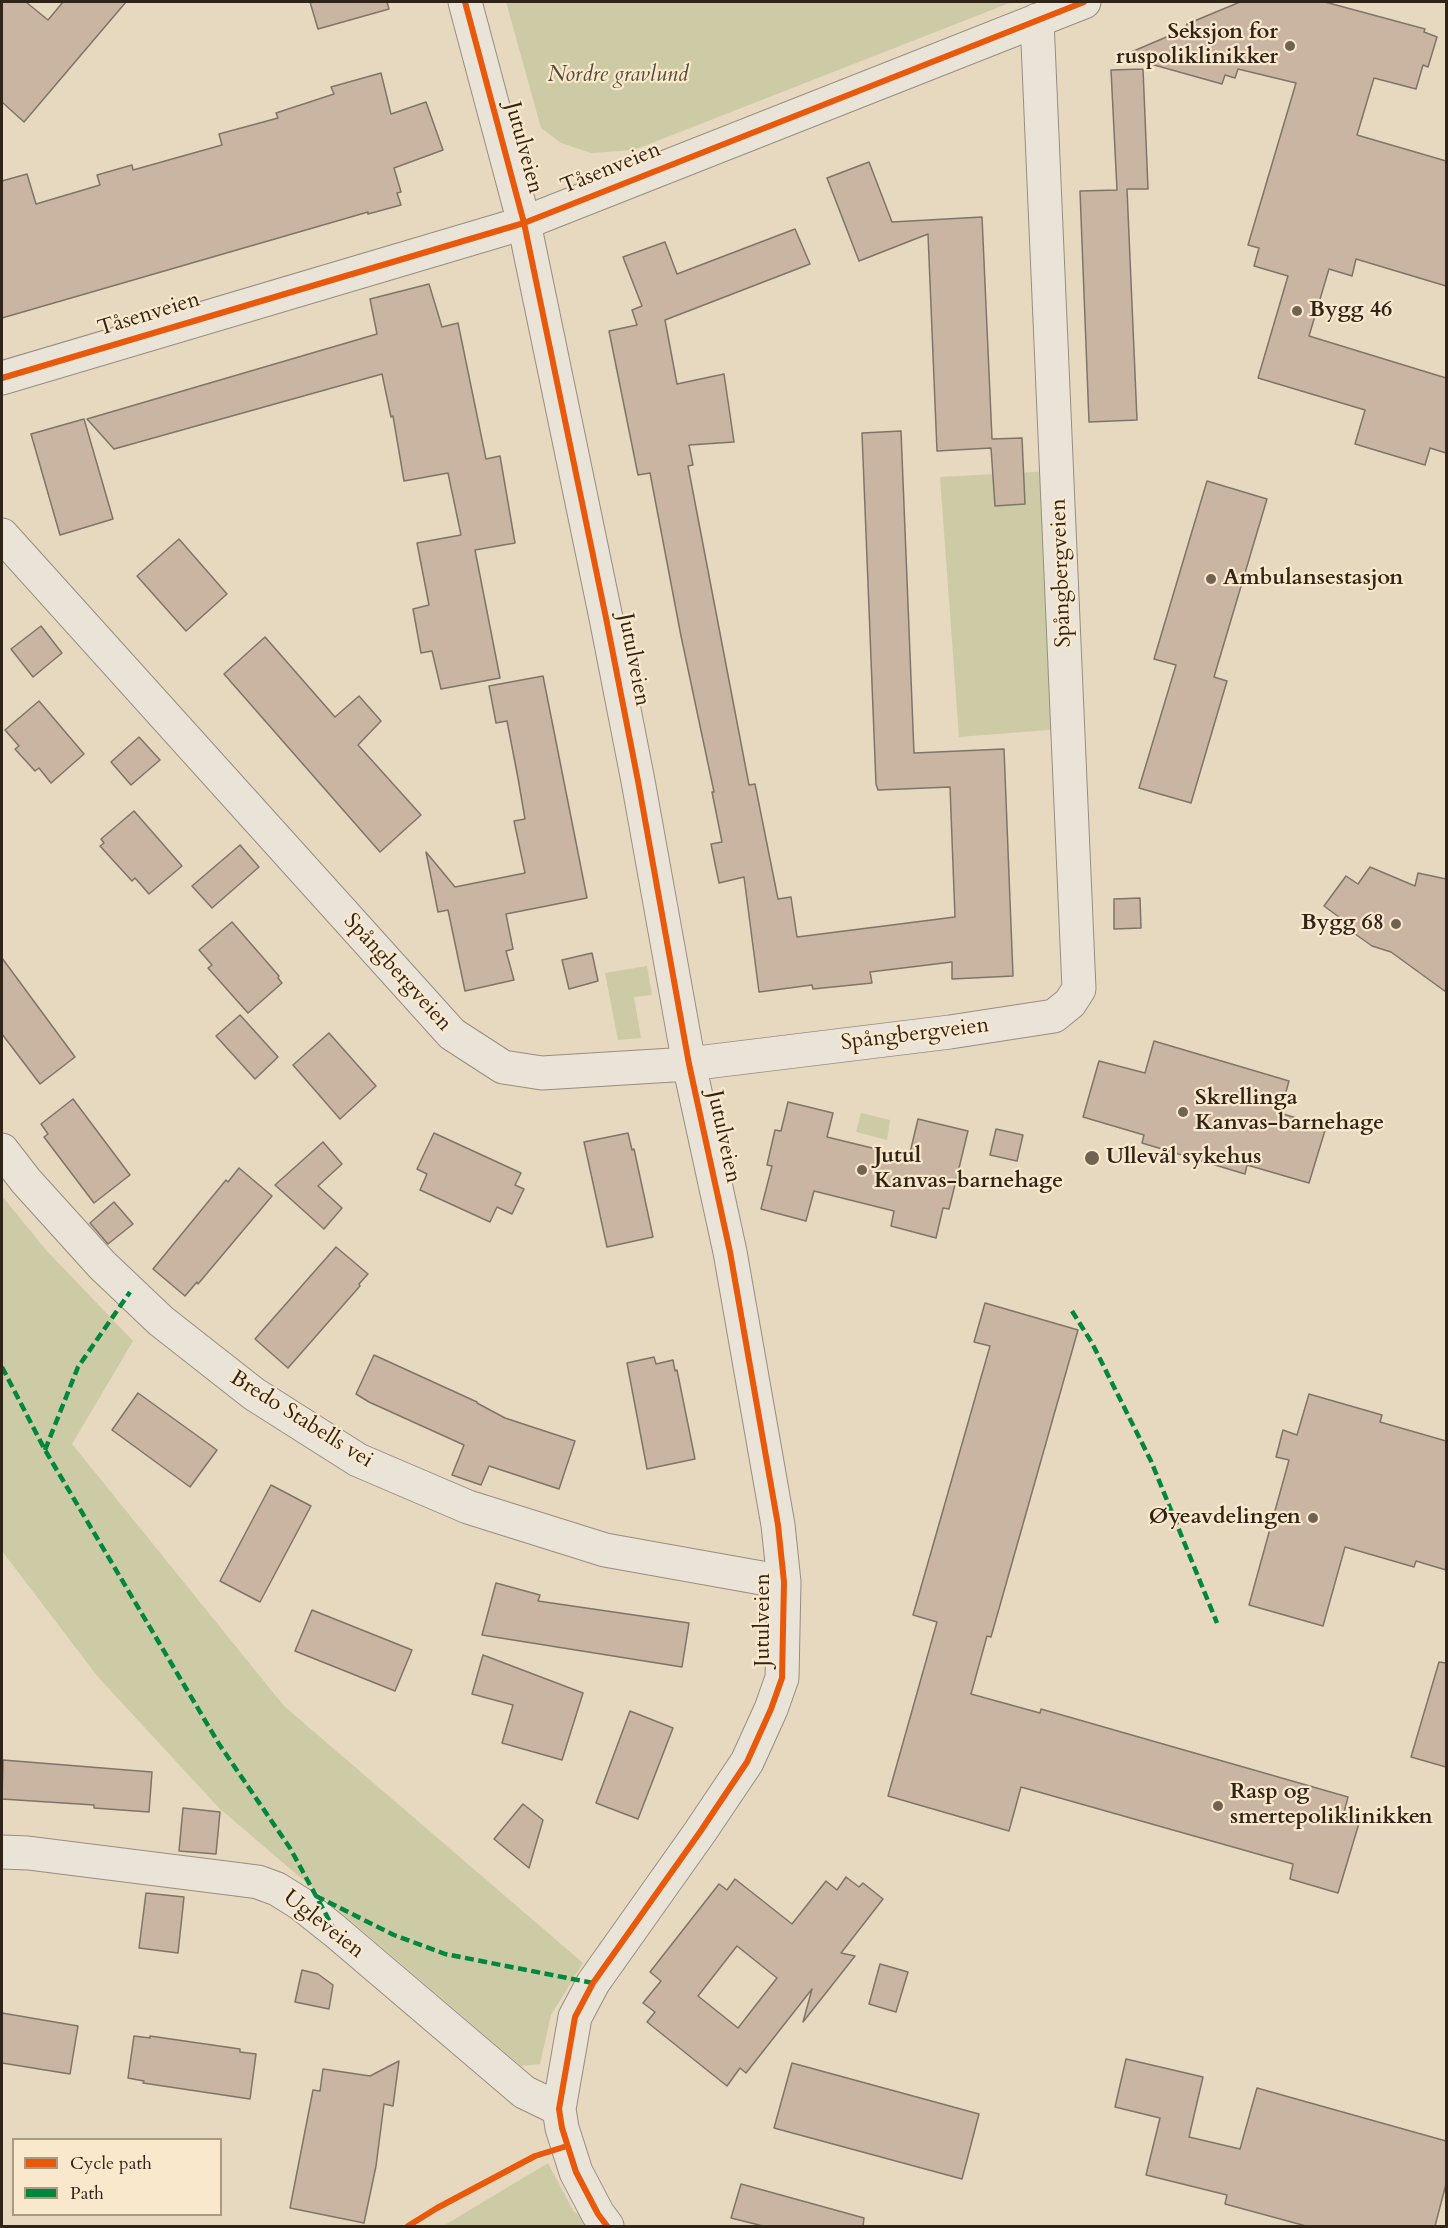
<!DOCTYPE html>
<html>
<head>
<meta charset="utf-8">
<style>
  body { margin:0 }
  #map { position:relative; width:1448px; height:2228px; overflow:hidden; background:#e7d8c0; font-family:Cardo,serif }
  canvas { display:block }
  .frame { position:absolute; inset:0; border:3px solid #302419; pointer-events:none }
  .legend { position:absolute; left:12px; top:2138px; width:210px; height:78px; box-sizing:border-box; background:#fae8cc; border:2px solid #a99a84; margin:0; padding:8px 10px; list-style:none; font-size:18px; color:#302419 }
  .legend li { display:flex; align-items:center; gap:12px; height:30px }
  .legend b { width:30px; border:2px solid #a99a84 }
</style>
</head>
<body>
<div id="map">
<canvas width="1448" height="2228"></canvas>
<div class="frame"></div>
<ul class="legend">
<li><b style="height:8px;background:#e8590c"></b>Cycle path</li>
<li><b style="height:8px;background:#00873e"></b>Path</li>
</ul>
</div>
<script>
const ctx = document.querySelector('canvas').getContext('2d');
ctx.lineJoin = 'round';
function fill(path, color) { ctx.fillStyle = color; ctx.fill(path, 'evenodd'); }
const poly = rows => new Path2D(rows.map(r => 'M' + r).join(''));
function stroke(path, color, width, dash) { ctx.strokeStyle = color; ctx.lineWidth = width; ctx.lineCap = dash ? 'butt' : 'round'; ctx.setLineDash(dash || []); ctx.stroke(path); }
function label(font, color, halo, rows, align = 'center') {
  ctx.font = font + ' Cardo,serif'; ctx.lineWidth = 4.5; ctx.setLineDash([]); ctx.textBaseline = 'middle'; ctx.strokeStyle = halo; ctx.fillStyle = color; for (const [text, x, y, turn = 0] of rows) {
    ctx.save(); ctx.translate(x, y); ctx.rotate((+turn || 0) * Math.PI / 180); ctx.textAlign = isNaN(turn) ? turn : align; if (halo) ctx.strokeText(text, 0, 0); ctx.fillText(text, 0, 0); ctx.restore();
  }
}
fill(poly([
  [506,2,1012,2,634,150,591,153,561,143,541,128],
  [1052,471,1060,729,959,737,940,477],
  [647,966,652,995,634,997,641,1038,618,1040,605,973],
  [861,1113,890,1120,887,1140,856,1132],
  [2,1196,46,1250,133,1341,72,1444,284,1706,583,1963,551,2015,540,2064,521,2066,219,1808,98,1677,2,1551],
  [548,2163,574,2212,620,2226,443,2226]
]), '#cccba6');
const building = poly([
  [2,2,26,2,48,20,63,2,126,2,24,122,2,102,2,2],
  [310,2,387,2,389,9,318,29,310,2],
  [1240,2,1325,2,1425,29,1424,32,1437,37,1428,67,1423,65,1416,89,1374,78,1357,135,1446,161,1446,286,1356,259,1352,276,1329,269,1309,336,1446,378,1446,453,1430,448,1425,465,1355,444,1365,410,1258,378,1288,276,1254,266,1259,248,1248,245,1296,83,1238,69,1235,78,1225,75,1222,84,1122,56,1185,29,1187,24,1240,2],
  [1143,69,1148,189,1127,189,1137,420,1089,422,1080,191,1117,190,1111,70,1143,69],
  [381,73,391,114,426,102,443,150,394,168,401,192,397,193,401,205,368,214,368,212,2,318,2,181,27,174,36,204,100,185,97,175,132,165,133,170,222,145,219,134,278,118,276,113,334,94,331,87,381,73],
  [869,162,892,222,982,217,992,439,1022,438,1025,504,995,506,991,448,937,451,928,234,859,261,827,178,869,162],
  [795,229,810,264,665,320,677,384,724,374,734,442,689,445,693,465,688,466,749,785,755,784,778,899,791,897,797,937,955,917,950,787,878,790,876,784,862,433,901,431,914,753,1004,749,1013,976,952,979,952,962,870,972,872,983,813,989,812,985,759,992,744,877,719,883,711,844,722,842,712,792,714,792,681,636,650,473,638,475,609,331,637,325,632,310,642,306,623,257,665,242,677,274,795,229],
  [429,284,442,327,458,323,486,459,500,456,515,543,475,550,500,678,441,689,432,651,421,653,413,609,429,605,417,543,461,535,448,473,404,481,393,416,391,417,382,374,114,449,87,419,377,334,370,299,429,284],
  [84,419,113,519,60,535,31,434,84,419],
  [1207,481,1267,499,1214,677,1227,681,1191,803,1139,788,1176,665,1154,659,1207,481],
  [179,539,227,594,186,631,137,576,179,539],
  [41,626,62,653,33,677,11,649,41,626],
  [265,637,335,717,359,696,381,721,358,745,421,815,380,852,224,674,265,637],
  [543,676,587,898,506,914,513,949,506,951,514,980,465,991,448,910,438,912,426,852,455,887,525,873,514,821,525,819,518,778,507,721,496,723,489,686,543,676],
  [39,701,84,754,51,783,39,768,35,771,15,749,19,746,5,730,39,701],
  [139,737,160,760,131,785,111,762,139,737],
  [134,811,182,866,149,894,135,878,132,881,100,846,104,843,101,839,134,811],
  [240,845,259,867,212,908,192,886,240,845],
  [1370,867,1415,886,1418,873,1446,879,1446,992,1391,952,1372,946,1351,931,1339,917,1324,906,1346,876,1358,884,1370,867],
  [1140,898,1141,928,1114,929,1114,899,1140,898],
  [232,922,279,976,278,978,282,983,248,1013,208,968,212,965,199,950,232,922],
  [592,953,598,981,569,989,562,960,592,953],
  [2,958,75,1057,40,1084,2,1034,2,958],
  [240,1015,278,1057,255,1079,216,1036,240,1015],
  [329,1033,376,1086,340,1119,293,1065,329,1033],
  [1154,1041,1289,1081,1280,1113,1326,1127,1309,1183,1247,1165,1245,1174,1142,1143,1144,1135,1083,1117,1099,1061,1145,1073,1154,1041],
  [73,1099,130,1175,94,1203,44,1137,48,1134,41,1124,73,1099],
  [788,1102,833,1113,827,1137,909,1157,918,1119,968,1131,949,1209,943,1208,936,1238,891,1226,894,1211,814,1191,806,1221,761,1209,772,1166,767,1165,775,1130,781,1131,788,1102],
  [996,1129,1023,1135,1017,1161,990,1155,996,1129],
  [434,1133,521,1173,515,1185,524,1189,512,1214,497,1207,490,1222,420,1190,427,1174,417,1169,434,1133],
  [628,1133,632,1150,634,1149,653,1237,607,1247,584,1142,628,1133],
  [323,1142,342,1164,318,1186,342,1208,324,1229,275,1185,323,1142],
  [239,1168,272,1196,198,1284,197,1282,185,1296,153,1269,226,1180,228,1182,239,1168],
  [114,1202,133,1224,108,1244,90,1223,114,1202],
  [336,1247,368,1274,359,1284,360,1286,288,1368,255,1339,336,1247],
  [985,1303,1078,1330,991,1637,987,1636,971,1694,1040,1713,1041,1709,1348,1797,1343,1816,1360,1820,1338,1893,1290,1879,1293,1864,1021,1787,1009,1831,888,1796,937,1622,913,1615,990,1346,974,1342,985,1303],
  [374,1355,477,1402,477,1403,505,1418,575,1441,559,1489,489,1466,481,1485,452,1475,464,1445,369,1402,356,1394,374,1355],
  [654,1357,656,1364,673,1360,675,1371,677,1370,695,1459,647,1469,627,1363,654,1357],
  [138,1393,217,1450,190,1487,112,1430,138,1393],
  [1309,1394,1382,1415,1380,1422,1446,1441,1446,1570,1416,1561,1414,1567,1345,1547,1323,1626,1249,1605,1289,1460,1276,1457,1283,1430,1297,1435,1309,1394],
  [271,1485,311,1506,260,1602,220,1581,271,1485],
  [496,1583,540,1595,538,1601,689,1623,682,1667,482,1635,496,1583],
  [312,1610,412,1650,395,1691,295,1651,312,1610],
  [483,1655,583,1693,562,1760,502,1743,513,1705,472,1694,483,1655],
  [1439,1662,1446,1663,1446,1767,1411,1757,1439,1662],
  [630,1711,673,1728,638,1819,596,1803,630,1711],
  [3,1760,152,1772,149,1812,94,1808,94,1805,2,1799,3,1760],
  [523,1804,543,1820,529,1868,494,1839,523,1804],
  [183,1808,220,1812,216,1854,179,1851,183,1808],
  [846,1877,859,1887,863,1883,883,1899,841,1953,855,1956,803,2022,812,1989,746,2073,740,2068,727,2086,647,2022,655,2012,643,2003,661,1981,650,1972,719,1884,727,1890,735,1879,792,1924,826,1881,837,1890,846,1877],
  [737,1946,777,1978,738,2028,698,1996,737,1946],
  [146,1893,184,1897,178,1953,139,1948,146,1893],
  [880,1964,908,1972,896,2012,869,2004,880,1964],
  [302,1970,318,1974,333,1985,329,2009,295,2002,302,1970],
  [2,2013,78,2026,70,2074,2,2063,2,2013],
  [134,2036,150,2038,150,2036,240,2049,240,2052,256,2054,250,2099,143,2083,144,2081,128,2078,134,2036],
  [1126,2059,1203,2077,1189,2137,1240,2149,1257,2088,1446,2141,1446,2184,1435,2226,1306,2226,1225,2204,1227,2195,1146,2175,1160,2118,1115,2107,1126,2059],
  [399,2061,393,2106,384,2104,376,2166,364,2223,290,2208,313,2090,320,2091,323,2069,370,2076,399,2061],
  [792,2063,979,2114,962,2179,774,2128,792,2063],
  [741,2184,864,2218,863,2226,763,2226,731,2218,741,2184]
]);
fill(building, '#cab5a3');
stroke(building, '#7e7568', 1.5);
const street = poly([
  [465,2,524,223,606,618,638,781,689,1064,730,1252,778,1525,784,1582,782,1678,771,1709,747,1762,700,1832,593,1983,575,2017,559,2109,562,2128,576,2172,598,2214,607,2226],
  [2,378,524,223,1084,2],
  [2,535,452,1034,503,1067,542,1073,689,1064,950,1032,1054,1016,1070,1003,1079,989,1037,20],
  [2,1150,26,1181,102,1265,161,1321,254,1394,358,1460,468,1507,605,1550,784,1582],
  [2,1852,28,1853,235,1879,258,1882,277,1889,301,1904,335,1931,524,2092,559,2109]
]);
stroke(street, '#988e7f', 35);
stroke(street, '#eae3d7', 33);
stroke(poly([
  [1072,1311,1092,1343,1151,1461,1217,1623],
  [2,1367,45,1450,219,1744,290,1848,335,1931],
  [45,1450,78,1367,130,1292],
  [316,1896,394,1935,445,1954,593,1983]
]), '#00873e', 4.5, [9, 4.5]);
stroke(poly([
  [465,2,524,223,606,618,638,781,689,1064,730,1252,778,1525,784,1582,782,1678,771,1709,747,1762,700,1832,593,1983,575,2017,559,2109,562,2128,576,2172,598,2214,607,2226],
  [2,378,524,223,1084,2],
  [408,2226,437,2208,535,2156,567,2146]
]), '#e8590c', 6);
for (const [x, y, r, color] of [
  [1290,46,6,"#706353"],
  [1297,311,6,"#706353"],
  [1211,579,6,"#706353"],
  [1396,924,6,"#706353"],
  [1183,1112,6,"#706353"],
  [1092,1158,8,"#706353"],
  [862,1170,6,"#706353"],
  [1313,1518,6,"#706353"],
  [1218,1806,6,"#706353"]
]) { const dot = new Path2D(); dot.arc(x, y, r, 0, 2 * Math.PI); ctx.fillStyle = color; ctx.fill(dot); stroke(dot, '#fae8cc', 2); }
label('bold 22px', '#302419', '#fae8cc', [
  ["Seksjon for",1278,33,"right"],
  ["ruspoliklinikker",1278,58,"right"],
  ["Bygg 46",1309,311],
  ["Ambulansestasjon",1223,579],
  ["Bygg 68",1384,924,"right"],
  ["Skrellinga",1195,1099],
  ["Kanvas-barnehage",1195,1124],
  ["Jutul",874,1157],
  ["Kanvas-barnehage",874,1182],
  ["Ullevål sykehus",1106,1158],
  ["Øyeavdelingen",1301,1518,"right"],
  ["Rasp og",1230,1793],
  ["smertepoliklinikken",1230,1818]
], 'left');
label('italic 22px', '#524b37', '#fae8cc', [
  ["Nordre gravlund",618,76]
]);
label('22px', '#302419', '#fae8cc', [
  ["Jutulveien",523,148,75],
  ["Tåsenveien",611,169,-22],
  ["Tåsenveien",149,315,-17],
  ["Spångbergveien",1062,573,-92],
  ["Jutulveien",633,660,79],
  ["Spångbergveien",397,973,48],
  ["Spångbergveien",915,1035,-7],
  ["Jutulveien",723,1137,78],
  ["Bredo Stabells vei",301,1420,32],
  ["Jutulveien",764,1620,-90],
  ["Ugleveien",323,1925,38]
]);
</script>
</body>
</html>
